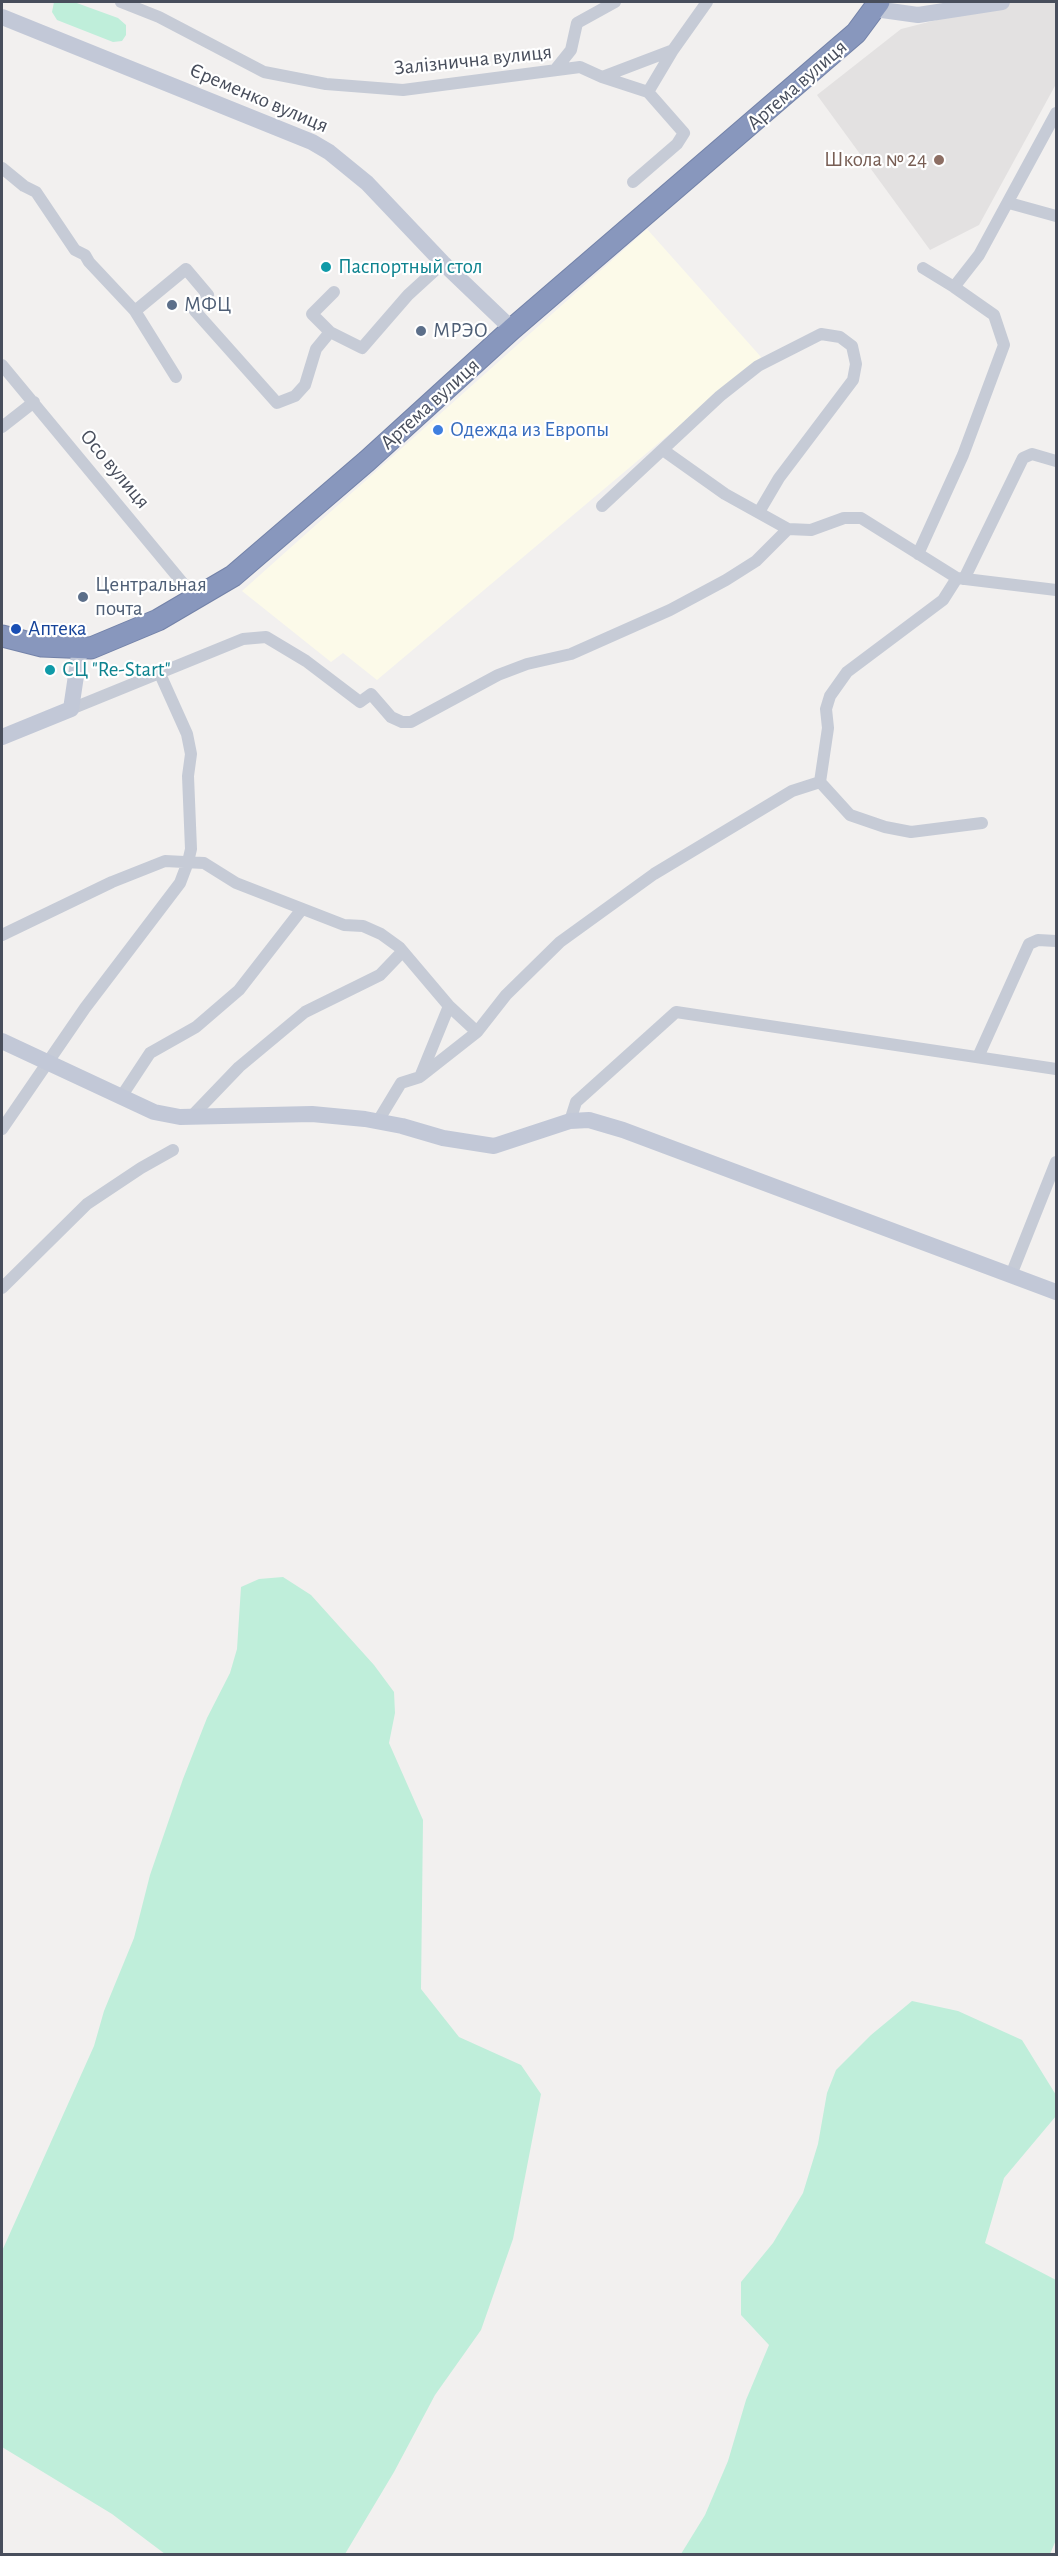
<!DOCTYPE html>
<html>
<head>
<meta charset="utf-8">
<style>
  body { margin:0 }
  #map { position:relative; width:1058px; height:2556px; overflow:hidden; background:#f2f0ef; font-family:"Alegreya Sans",sans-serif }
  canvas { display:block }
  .frame { position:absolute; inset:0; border:3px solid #484e5c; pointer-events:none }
</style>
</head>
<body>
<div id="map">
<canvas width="1058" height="2556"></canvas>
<div class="frame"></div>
</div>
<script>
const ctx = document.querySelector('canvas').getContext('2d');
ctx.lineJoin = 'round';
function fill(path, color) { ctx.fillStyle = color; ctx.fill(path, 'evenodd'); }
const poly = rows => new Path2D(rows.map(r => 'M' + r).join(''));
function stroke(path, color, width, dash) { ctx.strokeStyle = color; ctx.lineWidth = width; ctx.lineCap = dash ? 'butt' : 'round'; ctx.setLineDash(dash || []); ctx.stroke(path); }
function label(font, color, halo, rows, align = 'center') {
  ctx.font = font + ' "Alegreya Sans",sans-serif'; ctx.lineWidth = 4.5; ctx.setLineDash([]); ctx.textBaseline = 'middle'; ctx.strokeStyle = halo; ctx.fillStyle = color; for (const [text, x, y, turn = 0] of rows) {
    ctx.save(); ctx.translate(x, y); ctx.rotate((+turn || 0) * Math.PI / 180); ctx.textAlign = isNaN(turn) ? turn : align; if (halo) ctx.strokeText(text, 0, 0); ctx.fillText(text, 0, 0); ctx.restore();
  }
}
fill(poly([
  [647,229,761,357,377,680,343,653,331,662,242,591]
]), '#fcfae9');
fill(poly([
  [1008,2,1056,2,1056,84,979,225,930,250,817,95,901,29]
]), '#e3e1e1');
fill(poly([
  [54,2,74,2,118,18,126,25,126,35,122,41,113,42,57,20,52,12],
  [283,1577,311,1595,374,1665,394,1692,395,1713,389,1743,423,1820,421,1989,459,2037,521,2065,541,2094,513,2239,481,2330,435,2395,394,2472,345,2554,165,2554,112,2514,2,2447,2,2251,94,2046,104,2011,134,1938,150,1875,183,1779,207,1718,230,1673,237,1649,241,1587,259,1579],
  [912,2001,958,2011,1022,2040,1056,2095,1056,2116,1004,2178,985,2243,1056,2280,1056,2540,1050,2554,681,2554,705,2515,728,2461,746,2400,769,2345,741,2315,741,2282,773,2243,803,2193,818,2144,827,2093,836,2070,871,2035]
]), '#bfeeda');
const highway = poly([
  [2,636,42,646,91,648,158,620,233,576,367,461,512,329,856,33,879,2]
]);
stroke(highway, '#7382a8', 23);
stroke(poly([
  [121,2,159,17,264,72,326,84,403,90,580,67,602,77,673,50,707,2],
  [555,70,571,50,577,23,615,2],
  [602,77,648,92,673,50],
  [2,168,24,186,36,192,75,250,85,255,89,262,135,311,176,377],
  [633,182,677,144,684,133,648,92],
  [1009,203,1056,216],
  [923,268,954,287],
  [135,311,186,269,208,295,195,311,277,403,295,396,305,385,316,349,330,332,312,314,334,292],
  [330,332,362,348,408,295,443,263],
  [2,365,196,599],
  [2,427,34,402],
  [663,450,725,494,788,529,811,530,844,518,861,518,957,578,1056,590],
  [602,506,720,396,758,366,821,334,840,337,852,346,856,364,853,380,779,478,759,512],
  [918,554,963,455,1004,345,994,315,954,287,979,255,1056,113],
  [964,579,1023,458,1032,454,1056,461],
  [71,709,243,639,266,637,306,661,360,702,371,694,391,717,402,722,411,722,498,675,527,664,571,654,670,610,726,580,756,561,788,529],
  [820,782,850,815,885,827,911,832,982,823],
  [2,935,112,882,165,861,204,863,236,883,344,925,363,926,381,934,399,947,449,1006,420,1077,401,1083,378,1121],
  [449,1006,477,1032,506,995,560,942,654,874,792,791,820,782,828,728,826,709,830,696,847,672,943,600,957,578],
  [978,1057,1029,944,1038,940,1056,941],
  [421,1076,477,1032],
  [121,1097,150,1053,196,1027,239,990,302,909],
  [191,1117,239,1067,305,1012,380,975,402,952],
  [570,1121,576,1102,676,1012,1056,1069],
  [2,1129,85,1008,180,883,188,862,191,849,188,776,191,754,187,734,160,674],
  [1011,1275,1056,1162],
  [2,1288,87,1204,141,1168,173,1150]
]), '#c6cbd6', 12);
stroke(poly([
  [875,9,918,15,1002,2],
  [2,17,312,142,329,152,367,183,443,263,512,329],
  [2,737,71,709,80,649],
  [2,1041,154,1112,180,1117,312,1114,365,1119,402,1126,443,1138,494,1146,570,1121,589,1120,623,1130,1056,1292]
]), '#c2c8d7', 16);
stroke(highway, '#8897bd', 21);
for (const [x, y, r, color] of [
  [939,160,6,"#8d6e63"],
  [326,267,6,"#0f9aa8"],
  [172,305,6,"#5c6f8a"],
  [421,331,6,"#5c6f8a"],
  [438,430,6,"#3f7fe0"],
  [83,597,6,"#5c6f8a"],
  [16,629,6,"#1a4fb4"],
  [50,670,6,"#0f9aa8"]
]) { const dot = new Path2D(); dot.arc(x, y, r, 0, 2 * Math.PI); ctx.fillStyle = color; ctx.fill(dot); stroke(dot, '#fff', 2); }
label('21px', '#484e5c', '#fff', [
  ["Залізнична вулиця",473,60,-6],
  ["Артема вулиця",797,85,-41],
  ["Єременко вулиця",259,98,23],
  ["Артема вулиця",430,404,-42],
  ["Осо вулиця",115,469,50]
]);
label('21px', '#785e54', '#fff', [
  ["Школа № 24",927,160]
], 'right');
label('21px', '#0d838f', '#fff', [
  ["Паспортный стол",338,267],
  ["СЦ \"Re-Start\"",62,670]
], 'left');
label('21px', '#4e5e75', '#fff', [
  ["МФЦ",184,305],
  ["МРЭО",433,331],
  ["Центральная",95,585],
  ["почта",95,609]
], 'left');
label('21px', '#366cbe', '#fff', [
  ["Одежда из Европы",450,430]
], 'left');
label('21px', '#164399', '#fff', [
  ["Аптека",28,629]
], 'left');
</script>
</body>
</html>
